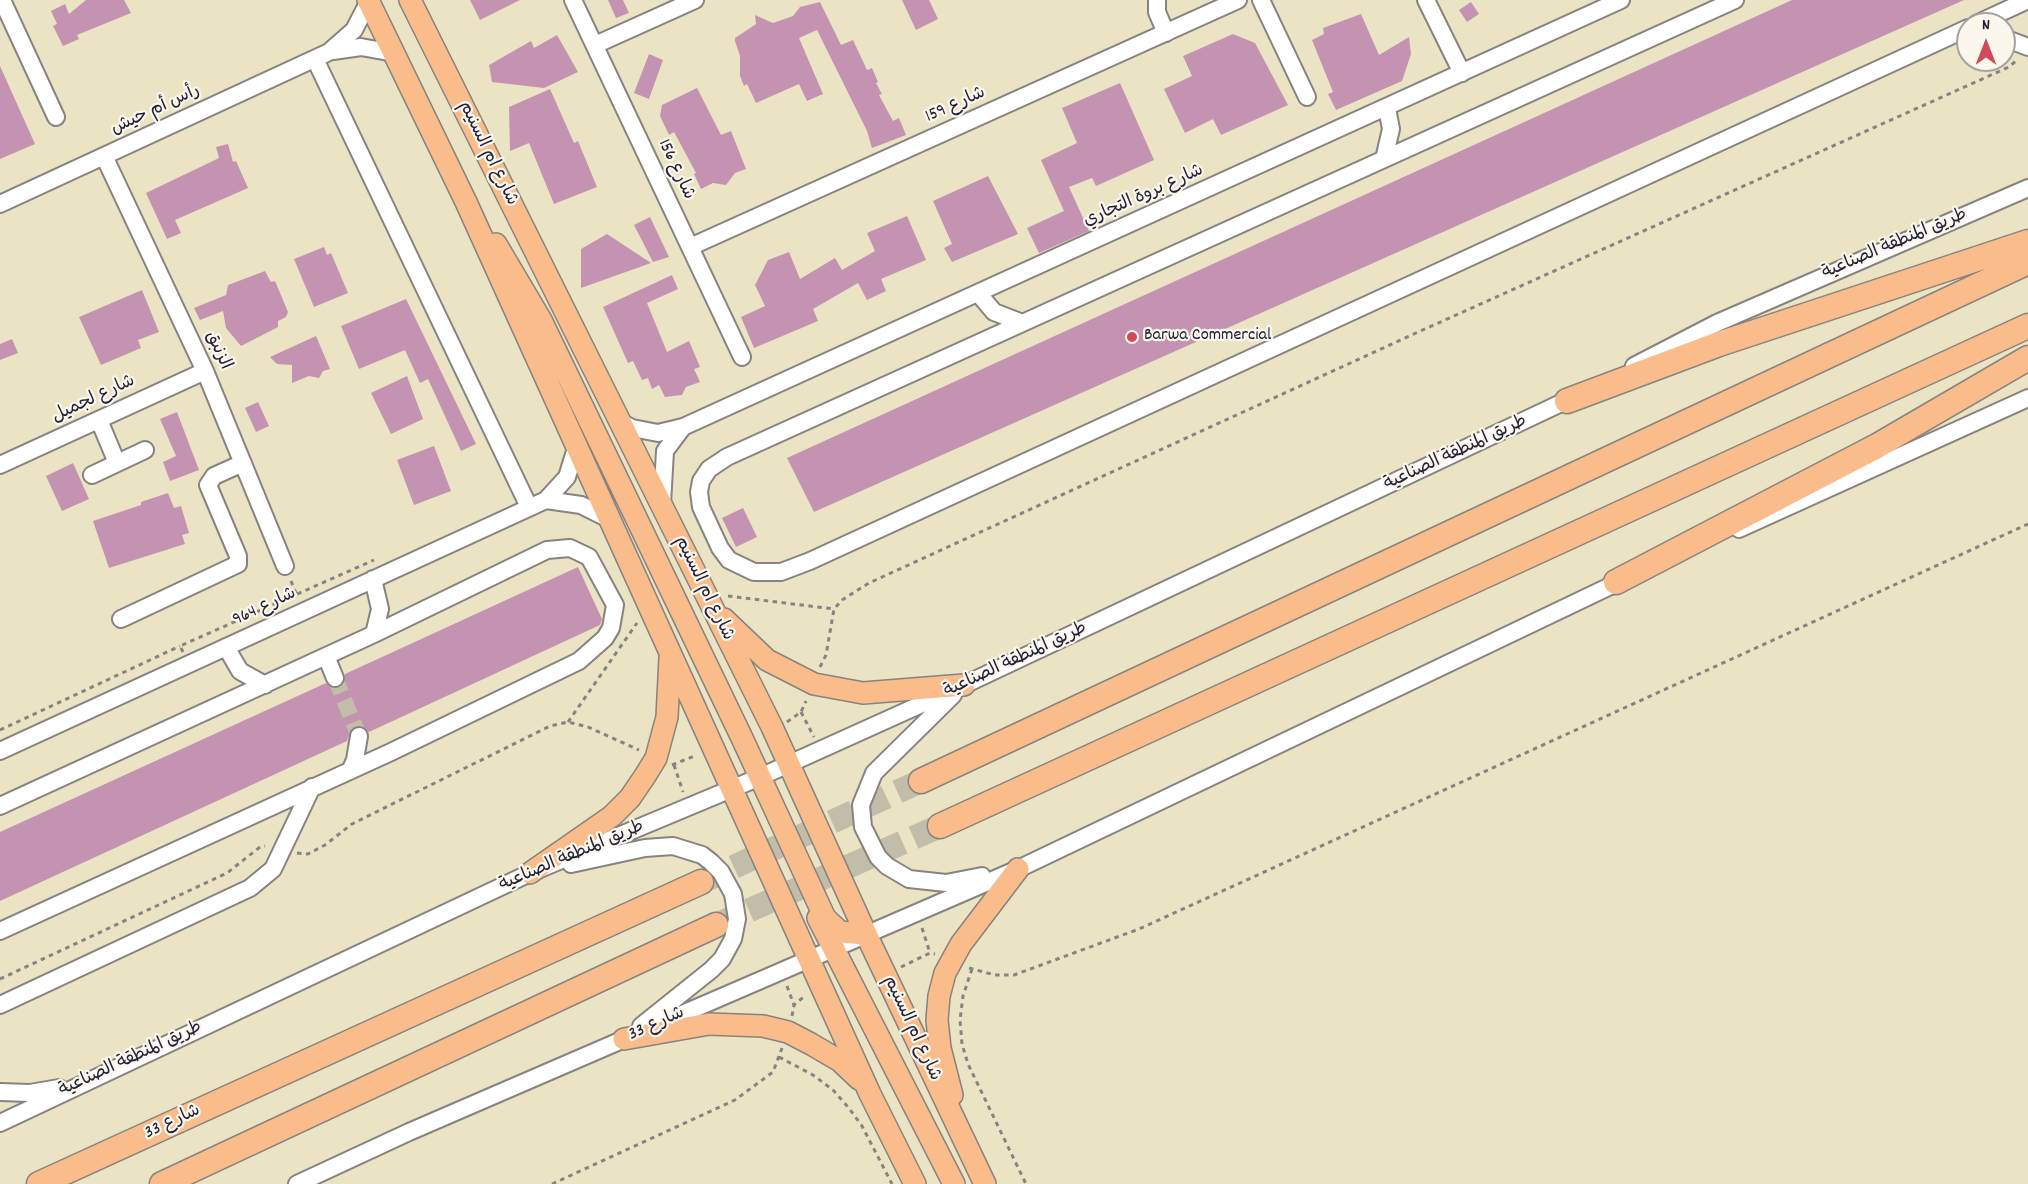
<!DOCTYPE html>
<html>
<head>
<meta charset="utf-8">
<style>
  body { margin:0 }
  #map { position:relative; width:2028px; height:1184px; overflow:hidden; background:#eae4c4; font-family:Dekko,sans-serif }
  canvas { display:block }
  .north { position:absolute; left:1956px; top:12px; width:60px; height:60px; box-sizing:border-box; background:#fbf7ec; border:2px solid #a4a2a5; border-radius:50%; rotate:0deg; font-size:16px; font-weight:700; line-height:24px; text-align:center; color:#22223b }
  .north::after { content:''; display:block; margin:auto; width:21px; height:27px; background:#d1495b; clip-path:polygon(50% 0,100% 100%,50% 72%,0 100%) }
</style>
</head>
<body>
<div id="map">
<canvas width="2028" height="1184"></canvas>
<div class="north">N</div>
</div>
<script>
const ctx = document.querySelector('canvas').getContext('2d');
ctx.lineJoin = 'round';
function fill(path, color) { ctx.fillStyle = color; ctx.fill(path, 'evenodd'); }
const poly = rows => new Path2D(rows.map(r => 'M' + r).join(''));
function stroke(path, color, width, dash) { ctx.strokeStyle = color; ctx.lineWidth = width; ctx.lineCap = dash ? 'butt' : 'round'; ctx.setLineDash(dash || []); ctx.stroke(path); }
function label(font, color, halo, rows, align = 'center') {
  ctx.font = font + ' Dekko,"Playpen Sans Arabic",sans-serif'; ctx.lineWidth = 4.5; ctx.setLineDash([]); ctx.textBaseline = 'middle'; ctx.strokeStyle = halo; ctx.fillStyle = color; for (const [text, x, y, turn = 0] of rows) {
    ctx.save(); ctx.translate(x, y); ctx.rotate((+turn || 0) * Math.PI / 180); ctx.textAlign = isNaN(turn) ? turn : align; if (halo) ctx.strokeText(text, 0, 0); ctx.fillText(text, 0, 0); ctx.restore();
  }
}
fill(poly([
  [86,0,124,0,131,13,77,35,79,39,63,46,53,26,57,24,51,11,65,4,69,14],
  [470,0,520,0,480,20],
  [608,0,623,0,629,13,616,18],
  [902,0,929,0,938,19,916,30],
  [1792,0,1964,0,814,512,787,458],
  [820,2,841,45,853,40,867,70,872,68,878,82,876,83,882,94,879,95,893,121,899,118,906,135,872,148,867,131,817,30,799,38,823,94,807,101,799,84,756,103,747,84,744,86,740,76,740,56,735,41,735,38,756,24,755,15,773,23,793,16,800,7],
  [1471,2,1479,14,1467,22,1459,10],
  [1361,14,1379,55,1409,37,1411,54,1402,81,1336,110,1328,94,1333,92,1312,40,1324,34,1323,28],
  [1233,34,1255,43,1288,105,1221,135,1213,119,1185,133,1164,89,1192,76,1183,56],
  [557,35,578,72,544,88,492,82,489,65,531,41,534,48],
  [649,54,663,60,649,99,634,93],
  [0,66,35,144,0,159],
  [1120,83,1154,160,1096,186,1092,178,1069,187,1089,231,1039,253,1027,228,1064,211,1041,160,1077,143,1062,108],
  [697,88,721,135,731,131,746,169,735,173,726,185,713,183,701,189,694,174,696,173,674,132,669,135,660,116,662,105],
  [550,89,574,143,578,141,597,187,554,204,529,143,510,151,509,107],
  [228,144,233,162,236,161,248,188,175,220,181,233,167,239,146,193,219,158,216,147],
  [988,176,1018,234,952,262,944,248,952,244,933,201],
  [907,216,926,260,881,279,886,291,867,300,858,283,813,309,818,321,754,348,741,317,765,306,755,285,768,260,789,252,800,279,835,258,842,270,875,251,867,233],
  [650,217,669,257,653,262,634,225],
  [607,234,651,263,581,288,581,249],
  [324,247,327,255,331,253,348,293,314,307,294,259],
  [265,271,271,282,275,281,288,312,286,317,278,321,278,327,241,346,226,328,223,311,200,320,194,308,226,295,228,285],
  [672,275,678,289,647,303,667,352,689,341,700,367,694,369,700,382,686,387,682,395,665,397,659,385,652,389,648,378,642,380,633,361,628,363,603,307],
  [142,290,159,332,138,340,141,348,101,365,79,317],
  [406,299,476,444,461,451,428,379,420,383,405,350,359,369,341,326],
  [316,336,330,369,323,371,319,378,309,376,292,383,292,365,277,364,270,357],
  [12,339,18,353,0,360,0,344],
  [407,376,423,419,391,434,371,393],
  [258,402,269,426,256,432,245,408],
  [177,412,199,470,170,481,163,462,176,456,160,419],
  [434,446,451,491,414,505,397,460],
  [73,463,89,499,62,511,46,476],
  [168,493,174,508,181,506,189,533,182,535,185,544,109,568,93,521,141,505,141,502],
  [743,508,757,537,736,547,722,518],
  [578,567,602,619,600,625,369,732,361,726,355,726,351,730,347,741,0,901,0,832,326,683,333,688,339,687,345,680,345,674]
]), '#c593b2');
stroke(poly([
  [335,678,359,736]
]), '#c2bda9', 16, [16, 8]);
stroke(poly([
  [701,882,921,781],
  [716,925,940,826]
]), '#c2bda9', 24, [24, 12]);
const minor = poly([
  [2,0,56,117],
  [573,0,742,357],
  [1157,0,1157,12,1166,33],
  [1261,0,1307,97],
  [1426,0,1462,73],
  [1735,0,727,457,709,469,701,481,699,492,701,507,720,548,729,560,754,572,781,572,810,561,1968,28],
  [1976,24,2028,0],
  [2004,38,2028,47],
  [595,45,695,0],
  [333,51,361,47,394,53],
  [315,59,529,507],
  [104,156,205,371,285,566],
  [1384,159,1391,129,1387,108],
  [0,204,329,52,354,30,369,1],
  [690,247,1238,0],
  [978,293,994,312,1020,322],
  [1634,366,1717,323,2028,188],
  [99,420,117,463],
  [620,422,632,428,658,433,683,427,1621,0],
  [0,465,205,371],
  [92,475,145,450],
  [546,500,581,505,609,519],
  [662,504,665,451,683,427],
  [1739,529,2028,398],
  [373,579,380,609,374,634],
  [121,619,238,564,238,556,208,485,214,476,243,463],
  [226,647,240,671,265,685],
  [326,656,335,678],
  [953,695,874,773,861,805,863,827,878,857,887,866,909,879,946,883,982,876],
  [0,751,546,500,567,477,576,448],
  [350,771,355,760,359,736],
  [0,806,374,634,547,550,570,548,589,557,615,605,611,628,605,638,579,661,391,752,0,931],
  [571,864,645,848,673,846,702,855,711,862,721,872,733,894,737,919,733,939,722,959,711,970,641,1026],
  [0,1005,250,888,273,869,312,787],
  [0,1092,30,1093,59,1088],
  [0,1123,530,873,760,777,964,685,1576,396],
  [297,1184,409,1132,1018,869,1625,579]
]);
const major = poly([
  [368,0,466,202,870,1094,915,1184],
  [410,0,772,727,866,934,985,1184],
  [496,244,541,320,742,738,825,918,840,932,866,934],
  [724,619,767,660,814,684,863,693,964,685],
  [530,873,612,816,630,798,645,776,656,758,667,717,670,658],
  [818,918,954,1184],
  [624,1039,709,1024,763,1026,788,1032,811,1044,840,1061,859,1079],
  [952,1095,940,1048,937,1020,939,996,945,973,961,944,1018,869]
]);
const highway = poly([
  [1567,401,1719,344,2028,242],
  [1616,582,1877,446,2028,358],
  [921,781,2028,262],
  [940,826,2028,326],
  [39,1184,701,882],
  [162,1184,716,925]
]);
stroke(minor, '#868380', 20);
stroke(major, '#868380', 24);
stroke(highway, '#868380', 27);
stroke(poly([
  [291,581,296,593],
  [728,596,834,609],
  [183,652,180,646,374,560],
  [820,667,826,655,834,609,842,600,869,583,1416,333,2009,67,2018,59],
  [801,712,814,737],
  [568,722,637,623],
  [787,722,801,712,806,701],
  [0,730,180,646],
  [672,765,697,755],
  [674,765,683,792],
  [297,853,308,854,325,845,352,824,550,726,568,722,588,727,639,750],
  [922,928,930,953],
  [901,967,930,953,935,954],
  [969,968,995,975,1014,975,1139,929,2028,524],
  [972,969,963,996,960,1020,962,1044,968,1064,1026,1184],
  [0,979,227,873,260,847,265,846],
  [787,986,794,1005],
  [792,1016,794,1005,806,995],
  [779,1057,813,1075,833,1090,848,1107,862,1126,892,1184],
  [552,1184,735,1100,773,1072,782,1048]
]), '#868380', 3, [4.5, 4.5]);
stroke(minor, '#fff', 16);
stroke(major, '#f9bc8a', 21);
stroke(highway, '#f9bc8a', 24);
for (const [x, y, r, color] of [
  [1132,337,6,"#d1495b"]
]) { const dot = new Path2D(); dot.arc(x, y, r, 0, 2 * Math.PI); ctx.fillStyle = color; ctx.fill(dot); stroke(dot, '#fbf7ec', 2); }
label('18px', '#22223b', '#fbf7ec', [
  ["شارع 159",956,106,-24],
  ["رأس أم حيش",156,111,-25],
  ["شارع ام السنيم",487,154,64],
  ["شارع 156",675,170,65],
  ["شارع بروة التجاري",1144,197,-24],
  ["طريق المنطقة الصناعية",1895,245,-23],
  ["الزنبق",217,351,66],
  ["شارع لجميل",94,400,-25],
  ["طريق المنطقة الصناعية",1456,454,-25],
  ["شارع ام السنيم",703,589,64],
  ["شارع 964",265,608,-25],
  ["طريق المنطقة الصناعية",1016,661,-25],
  ["طريق المنطقة الصناعية",572,857,-23],
  ["شارع 33",657,1025,-24],
  ["شارع ام السنيم",911,1029,65],
  ["طريق المنطقة الصناعية",131,1060,-25],
  ["شارع 33",173,1123,-25]
]);
label('18px', '#22223b', '#fbf7ec', [
  ["Barwa Commercial",1144,337]
], 'left');
</script>
</body>
</html>
